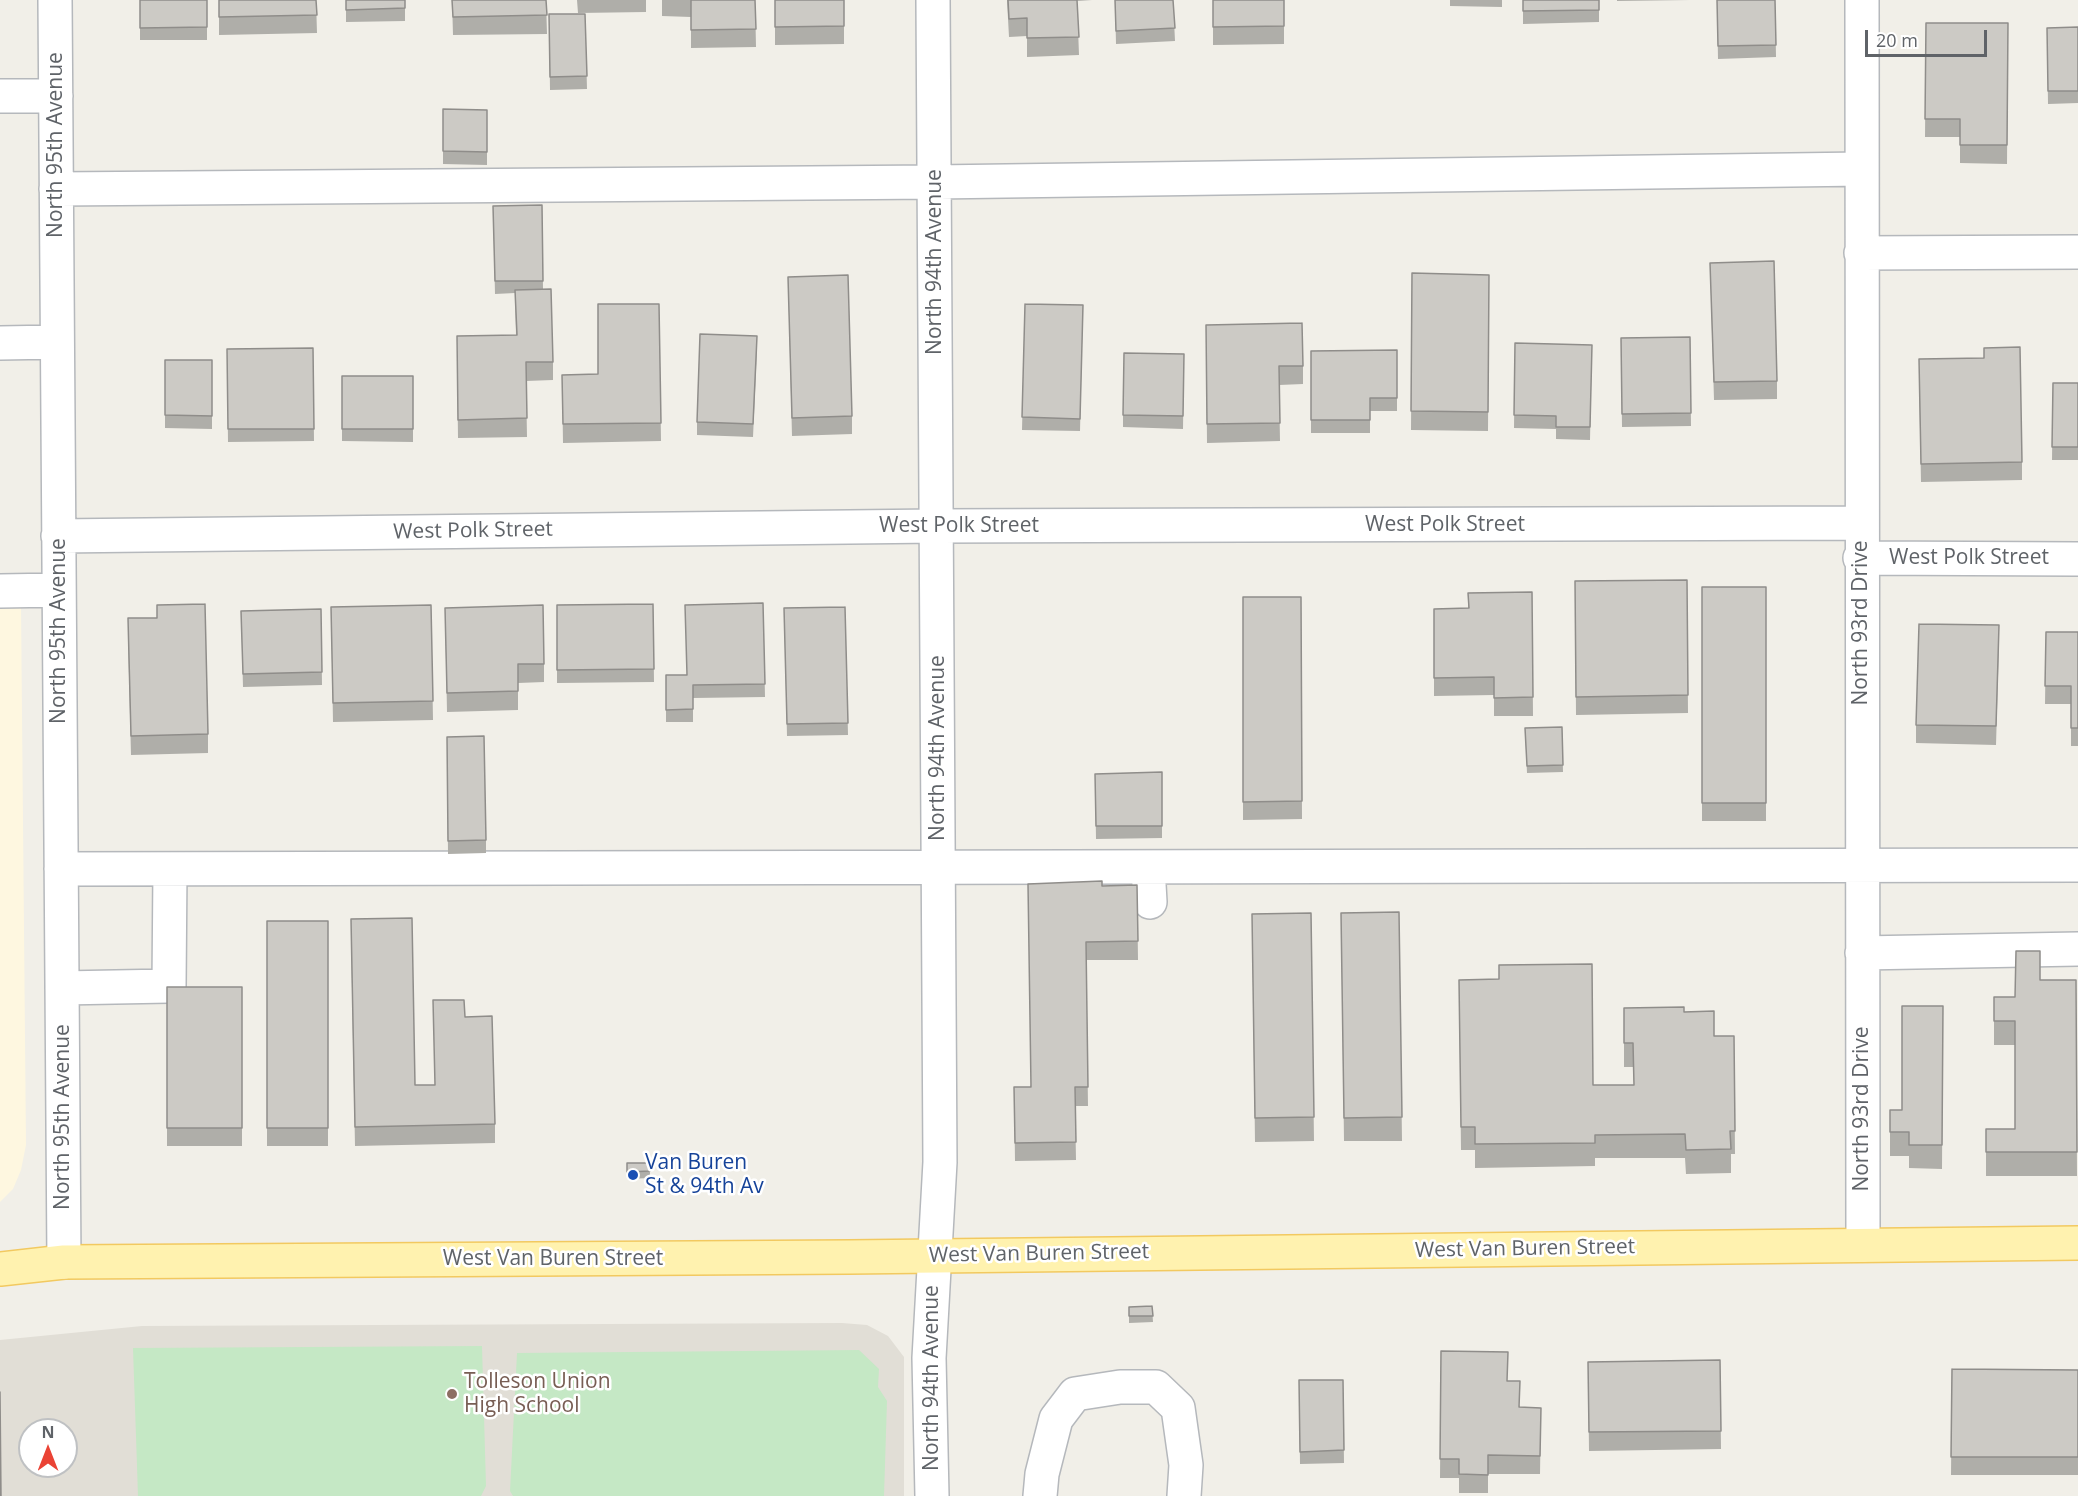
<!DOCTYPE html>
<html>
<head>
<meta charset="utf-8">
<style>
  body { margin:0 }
  #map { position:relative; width:2078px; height:1496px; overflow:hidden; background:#f1efe8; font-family:"Open Sans",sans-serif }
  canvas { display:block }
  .north { position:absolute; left:18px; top:1418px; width:60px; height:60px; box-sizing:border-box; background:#fff; border:2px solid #bfc1c3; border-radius:50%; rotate:0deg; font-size:16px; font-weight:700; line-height:24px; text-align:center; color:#5f6368 }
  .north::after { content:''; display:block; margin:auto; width:21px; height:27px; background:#ea4335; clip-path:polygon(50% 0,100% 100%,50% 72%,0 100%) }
  .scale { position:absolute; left:1865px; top:30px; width:122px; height:27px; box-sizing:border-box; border:3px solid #5f6368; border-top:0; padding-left:8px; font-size:18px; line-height:21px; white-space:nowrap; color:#5f6368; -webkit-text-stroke:4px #fff; paint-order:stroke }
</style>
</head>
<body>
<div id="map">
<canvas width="2078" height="1496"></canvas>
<div class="north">N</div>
<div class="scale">20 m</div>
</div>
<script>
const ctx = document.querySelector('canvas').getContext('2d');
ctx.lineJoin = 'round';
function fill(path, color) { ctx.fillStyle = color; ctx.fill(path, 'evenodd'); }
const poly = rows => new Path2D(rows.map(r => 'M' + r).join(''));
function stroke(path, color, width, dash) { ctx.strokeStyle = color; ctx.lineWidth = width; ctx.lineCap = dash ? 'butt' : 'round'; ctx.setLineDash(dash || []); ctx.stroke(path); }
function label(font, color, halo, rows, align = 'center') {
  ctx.font = font + ' "Open Sans",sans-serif'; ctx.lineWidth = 5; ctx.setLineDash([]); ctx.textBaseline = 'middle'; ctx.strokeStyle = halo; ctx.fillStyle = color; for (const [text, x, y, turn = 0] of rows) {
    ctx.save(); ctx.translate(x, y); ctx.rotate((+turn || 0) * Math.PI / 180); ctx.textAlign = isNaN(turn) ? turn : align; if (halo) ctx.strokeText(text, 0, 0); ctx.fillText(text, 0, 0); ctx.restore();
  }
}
fill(poly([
  [21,606,26,1145,21,1170,13,1189,0,1202,0,607]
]), '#fef7e0');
fill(poly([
  [842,1323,867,1325,888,1336,904,1357,904,1496,0,1496,0,1340,142,1326],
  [30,1430,66,1430,66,1466,30,1466]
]), '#e1ded6');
fill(poly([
  [482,1346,486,1486,481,1496,138,1496,133,1348],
  [859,1350,879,1369,878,1387,887,1401,884,1496,513,1496,510,1491,517,1353]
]), '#c5e8c5');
const minor = poly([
  [55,0,64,1262],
  [1862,0,1863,1245],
  [0,96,56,96],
  [56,189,935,182,1862,169],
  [1861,253,2078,252],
  [0,343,57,342],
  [58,536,937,526,1860,523],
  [1860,558,2078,559],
  [0,591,59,590],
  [1148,867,1150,902],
  [61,869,2078,865],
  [1862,953,2078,949],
  [62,988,169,986,170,869],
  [932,1496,929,1358,940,1162,933,0],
  [1040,1496,1042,1474,1056,1419,1075,1394,1120,1387,1156,1387,1178,1408,1186,1465,1184,1496]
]);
const major = poly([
  [0,1269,64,1262,849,1257,2078,1243]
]);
stroke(minor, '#b5b8bc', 36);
stroke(major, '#f2c960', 36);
stroke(minor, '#fff', 33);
stroke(major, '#fff2af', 33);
fill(poly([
  [140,0,207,0,207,40,140,40],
  [219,0,316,0,317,33,219,35],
  [346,0,405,0,405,21,346,22],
  [452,0,546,0,547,34,453,35],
  [577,0,646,0,646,12,578,13],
  [662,0,755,0,756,47,691,48,691,17,662,16],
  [775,0,844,0,844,44,775,45],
  [1007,0,1092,0,1077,1,1079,55,1027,57,1027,36,1009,37],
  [1115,0,1173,0,1175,41,1116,44],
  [1213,0,1284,0,1284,44,1213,45],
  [1450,0,1502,0,1502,7,1450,6],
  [1523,0,1599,0,1599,22,1523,24],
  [1617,0,1690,0,1617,1],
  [1717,0,1775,0,1776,57,1718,59],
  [549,14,585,14,587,89,550,90],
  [1926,23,2008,23,2007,164,1960,163,1960,137,1925,137],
  [2078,27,2078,103,2048,104,2047,28],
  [487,110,487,165,443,164,443,151],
  [542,205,543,289,553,362,553,380,526,381,527,437,458,438,457,354,516,335,515,293,495,294,493,206],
  [1710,263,1777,381,1777,399,1714,400],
  [1412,273,1489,275,1488,431,1411,430],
  [788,277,852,416,852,434,792,436],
  [659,304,661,441,563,443,562,375,598,374],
  [1025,304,1083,305,1080,431,1022,430],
  [1206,325,1303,366,1303,384,1279,385,1280,441,1207,443],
  [1690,337,1691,426,1622,427,1621,338],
  [1515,343,1592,345,1590,440,1556,439,1556,429,1514,428],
  [313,348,314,441,228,442,227,349],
  [1984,348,2022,462,2022,480,1921,482,1919,377,1984,358],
  [757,349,753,437,697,435,697,422],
  [1397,350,1397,411,1370,411,1370,433,1311,433,1311,351],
  [1184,354,1183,429,1123,427,1123,415],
  [165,360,212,360,212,429,165,428],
  [342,376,413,376,413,442,342,441],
  [2053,383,2078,383,2078,460,2052,460],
  [1687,580,1688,713,1576,715,1575,581],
  [1702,587,1766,587,1766,821,1702,821],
  [1532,592,1533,716,1494,716,1494,695,1434,696,1434,609,1468,608,1468,593],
  [1243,597,1301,597,1302,819,1243,820],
  [763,603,765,697,693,698,693,722,666,722,666,675,686,675],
  [653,604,654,682,557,683,557,605],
  [157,605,208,734,208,753,131,755,128,637,157,618],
  [431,605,433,720,333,722,331,607],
  [845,607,848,735,787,736,784,608],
  [445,608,544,664,544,682,518,683,518,710,447,712],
  [321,609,322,685,243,687,241,611],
  [2046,632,2078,632,2078,746,2071,746,2071,704,2045,704],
  [1999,643,1996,745,1916,743,1916,725],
  [1562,727,1563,772,1527,773,1525,728],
  [447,737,486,840,486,853,448,854],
  [1162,772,1162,838,1096,839,1095,774],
  [1137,885,1138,960,1086,960,1088,1106,1075,1106,1076,1160,1015,1161,1014,1087,1030,1087,1102,886],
  [1399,912,1402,1141,1344,1141,1341,913],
  [1311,913,1314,1141,1255,1142,1252,914],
  [267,921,328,921,328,1146,267,1146],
  [351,937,415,1085,434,1085,495,1124,495,1143,355,1146],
  [1499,965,1593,1085,1634,1085,1633,1067,1624,1067,1624,1008,1684,1012,1714,1036,1734,1036,1735,1154,1731,1154,1731,1173,1686,1174,1685,1158,1595,1158,1595,1166,1475,1168,1475,1150,1461,1150,1459,980,1499,979],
  [2040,980,2076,980,2077,1176,1986,1176,1986,1129,2015,1129,2015,1045,1994,1045,1994,997,2015,997],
  [167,987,242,987,242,1146,167,1146],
  [1943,1006,1942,1169,1909,1168,1909,1156,1890,1156,1890,1110,1902,1110],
  [627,1163,650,1163,650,1178,627,1179],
  [1152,1306,1153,1322,1129,1323,1129,1307],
  [1441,1351,1508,1381,1520,1407,1541,1408,1540,1474,1488,1474,1488,1493,1459,1493,1459,1478,1440,1478],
  [1720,1360,1721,1449,1589,1451,1588,1362],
  [1952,1369,2078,1370,2078,1475,1951,1475],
  [1299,1380,1343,1380,1344,1463,1300,1464]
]), '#afaea9');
const building = poly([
  [140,0,207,0,207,27,140,28,140,0],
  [219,0,316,0,317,15,219,17,219,0],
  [346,0,405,0,405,8,346,10,346,0],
  [452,0,546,0,547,15,453,17,452,0],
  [691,0,755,0,756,29,691,30,691,0],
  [775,0,844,0,844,26,775,27,775,0],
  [1008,0,1077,0,1079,37,1027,38,1027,18,1009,19,1008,0],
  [1115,0,1173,0,1175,28,1116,31,1115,0],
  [1213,0,1284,0,1284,26,1213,27,1213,0],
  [1523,0,1599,0,1599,10,1523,11,1523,0],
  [1717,0,1775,0,1776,45,1718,46,1717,0],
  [549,14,585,14,587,76,550,77,549,14],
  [1926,23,2008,23,2007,145,1960,145,1960,119,1925,119,1926,23],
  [2078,27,2078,91,2048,91,2047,28,2078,27],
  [443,109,487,110,487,152,443,151,443,109],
  [542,205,543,281,495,281,493,206,542,205],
  [1774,261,1777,381,1714,382,1710,263,1774,261],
  [1412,273,1489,275,1488,412,1411,411,1412,273],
  [848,275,852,416,792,418,788,277,848,275],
  [551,289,553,362,526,362,527,418,458,420,457,336,517,335,515,290,551,289],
  [598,304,659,304,661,423,563,424,562,375,598,374,598,304],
  [1025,304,1083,305,1080,419,1022,417,1025,304],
  [1302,323,1303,366,1279,366,1280,423,1207,424,1206,325,1302,323],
  [700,334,757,336,753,424,697,422,700,334],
  [1690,337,1691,413,1622,414,1621,338,1690,337],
  [1515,343,1592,345,1590,427,1556,427,1556,416,1514,415,1515,343],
  [2020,347,2022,462,1921,464,1919,359,1984,358,1984,348,2020,347],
  [313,348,314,429,228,429,227,349,313,348],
  [1397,350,1397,398,1370,398,1370,420,1311,420,1311,351,1397,350],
  [1124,353,1184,354,1183,416,1123,415,1124,353],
  [165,360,212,360,212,416,165,415,165,360],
  [342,376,413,376,413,429,342,429,342,376],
  [2053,383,2078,383,2078,447,2052,447,2053,383],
  [1687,580,1688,695,1576,697,1575,581,1687,580],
  [1702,587,1766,587,1766,803,1702,803,1702,587],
  [1532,592,1533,697,1494,698,1494,677,1434,678,1434,609,1469,608,1468,593,1532,592],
  [1243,597,1301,597,1302,801,1243,802,1243,597],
  [763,603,765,684,693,685,693,709,666,710,666,675,687,675,685,605,763,603],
  [205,604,208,734,131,736,128,618,157,618,157,605,205,604],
  [653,604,654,669,557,670,557,605,653,604],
  [431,605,433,701,333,703,331,607,431,605],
  [543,605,544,664,518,664,518,691,447,693,445,608,543,605],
  [845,607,848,723,787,724,784,608,845,607],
  [321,609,322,672,243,674,241,611,321,609],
  [1919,624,1999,625,1996,726,1916,725,1919,624],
  [2046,632,2078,632,2078,728,2071,728,2071,686,2045,686,2046,632],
  [1562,727,1563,765,1527,766,1525,728,1562,727],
  [484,736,486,840,448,841,447,737,484,736],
  [1162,772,1162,826,1096,826,1095,774,1162,772],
  [1102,881,1102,886,1137,885,1138,941,1086,942,1088,1087,1075,1087,1076,1142,1015,1143,1014,1087,1031,1087,1028,884,1102,881],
  [1399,912,1402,1117,1344,1118,1341,913,1399,912],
  [1311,913,1314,1117,1255,1118,1252,914,1311,913],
  [412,918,415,1085,435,1085,433,1000,464,1000,465,1017,492,1016,495,1124,355,1127,351,919,412,918],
  [267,921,328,921,328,1128,267,1128,267,921],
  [2016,951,2040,951,2040,980,2076,980,2077,1152,1986,1152,1986,1129,2015,1129,2015,1021,1994,1021,1994,997,2015,997,2016,951],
  [1592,964,1593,1085,1634,1085,1633,1043,1624,1043,1624,1008,1684,1007,1684,1012,1714,1011,1714,1036,1734,1036,1735,1131,1730,1131,1731,1149,1686,1150,1685,1134,1595,1135,1595,1143,1475,1144,1475,1127,1461,1127,1459,980,1499,979,1499,965,1592,964],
  [167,987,242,987,242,1128,167,1128,167,987],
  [1902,1006,1943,1006,1942,1145,1909,1145,1909,1132,1890,1132,1890,1110,1902,1110,1902,1006],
  [627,1163,650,1163,650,1171,627,1172,627,1163],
  [1152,1306,1153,1316,1129,1316,1129,1307,1152,1306],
  [1441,1351,1508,1352,1507,1381,1520,1381,1519,1407,1541,1408,1540,1456,1488,1455,1488,1475,1459,1474,1459,1459,1440,1459,1441,1351],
  [1720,1360,1721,1431,1589,1432,1588,1362,1720,1360],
  [1952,1369,2078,1370,2078,1457,1951,1457,1952,1369],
  [1299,1380,1343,1380,1344,1450,1300,1452,1299,1380],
  [0,1392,1,1496,0,1496,0,1392]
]);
fill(building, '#cccac5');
stroke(building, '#8f8d8a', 1.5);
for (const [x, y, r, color] of [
  [633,1175,6,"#1a4fb4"],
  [452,1394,6,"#8d6e63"]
]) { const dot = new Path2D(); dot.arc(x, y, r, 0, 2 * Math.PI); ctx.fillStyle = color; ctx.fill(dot); stroke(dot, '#fff', 2); }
label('21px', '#5f6368', '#fff', [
  ["North 95th Avenue",56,145,-90],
  ["North 94th Avenue",935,262,-90],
  ["West Polk Street",1445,525],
  ["West Polk Street",959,526],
  ["West Polk Street",473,531,-1],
  ["West Polk Street",1969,558],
  ["North 93rd Drive",1861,623,-90],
  ["North 95th Avenue",59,631,-90],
  ["North 94th Avenue",938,748,-90],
  ["North 93rd Drive",1862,1109,-90],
  ["North 95th Avenue",63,1117,-90],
  ["West Van Buren Street",1525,1249,-1],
  ["West Van Buren Street",1039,1254,-1],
  ["West Van Buren Street",553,1259],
  ["North 94th Avenue",932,1378,-90]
]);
label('21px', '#164399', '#fff', [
  ["Van Buren",645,1163],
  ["St & 94th Av",645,1187]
], 'left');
label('21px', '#785e54', '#fff', [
  ["Tolleson Union",464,1382],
  ["High School",464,1406]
], 'left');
</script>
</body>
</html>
